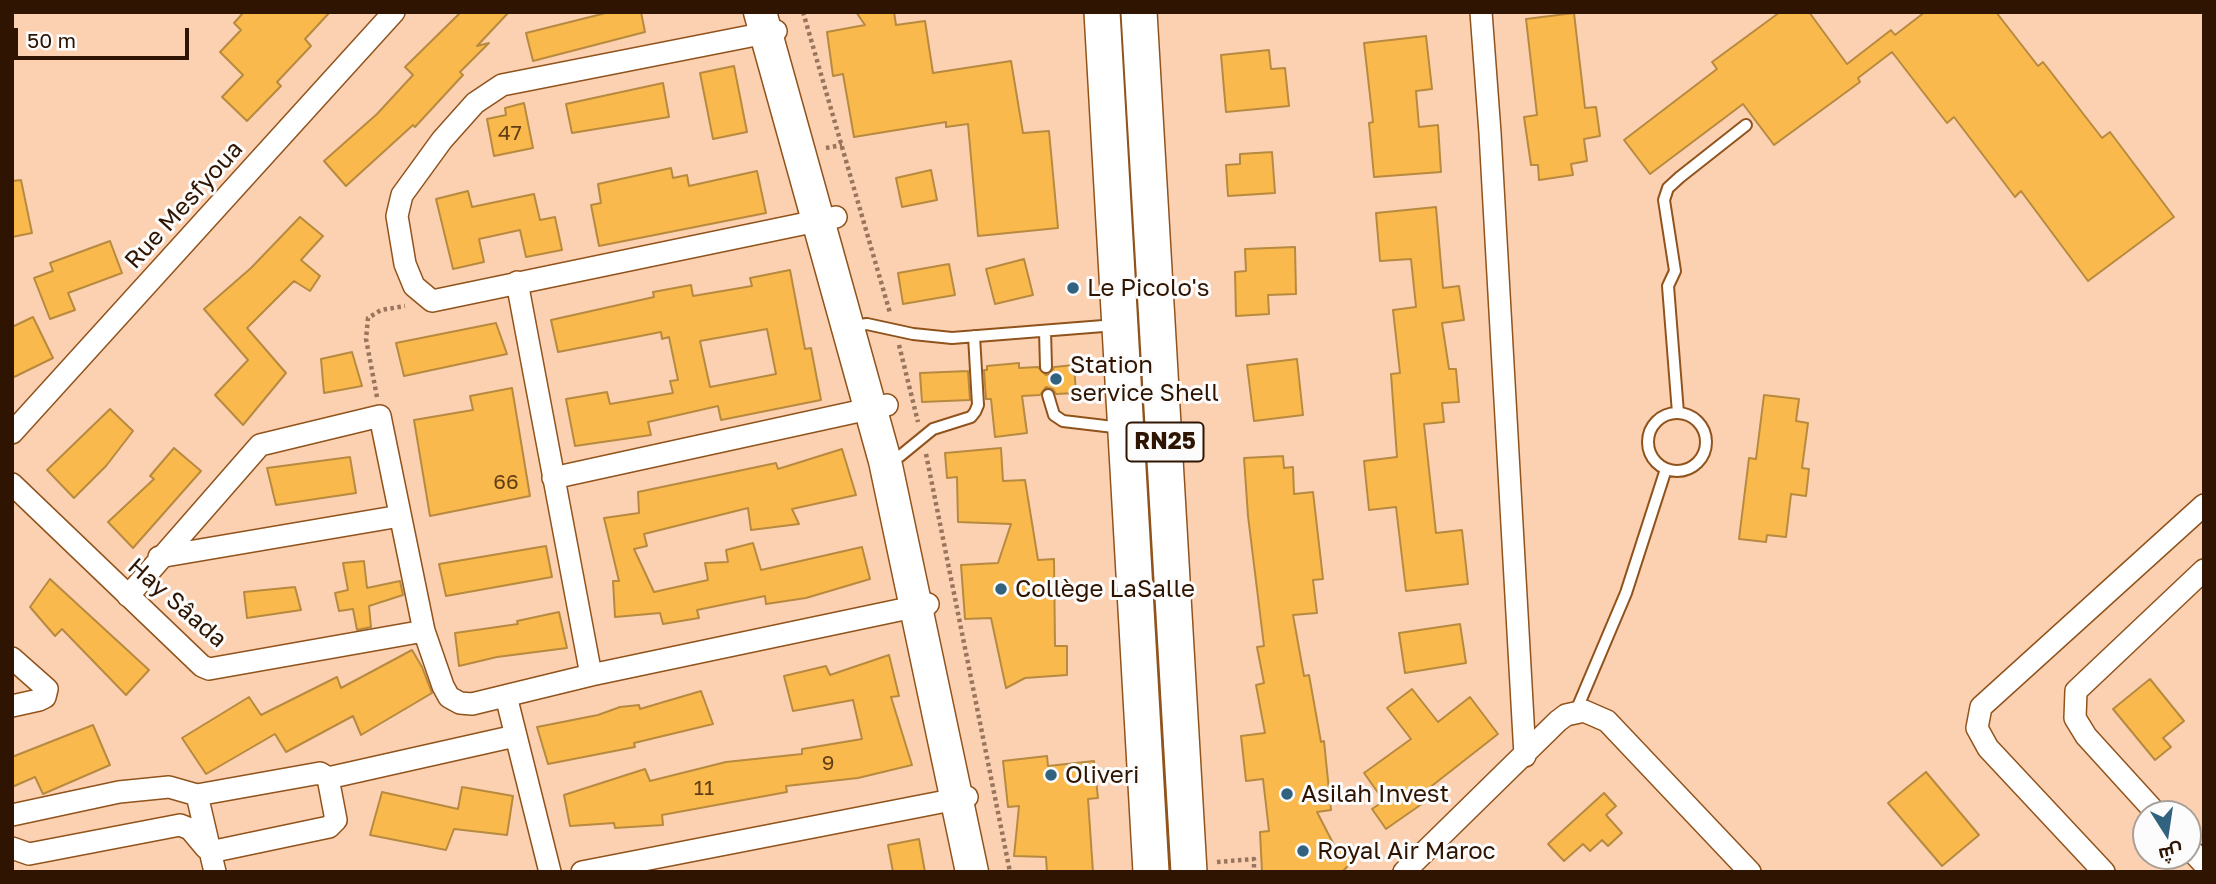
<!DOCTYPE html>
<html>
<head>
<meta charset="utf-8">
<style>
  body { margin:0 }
  #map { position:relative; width:2216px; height:884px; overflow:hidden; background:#fcd1b2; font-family:"Golos Text",Cairo,sans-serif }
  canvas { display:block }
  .frame { position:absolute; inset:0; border:14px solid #2f1501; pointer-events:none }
  .north { position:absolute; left:2132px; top:800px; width:70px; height:70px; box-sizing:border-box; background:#fcfcfc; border:2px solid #aaa098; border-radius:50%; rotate:168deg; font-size:19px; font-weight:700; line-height:28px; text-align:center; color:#2f1501 }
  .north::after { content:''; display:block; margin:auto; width:24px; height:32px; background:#316380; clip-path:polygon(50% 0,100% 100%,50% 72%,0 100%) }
  .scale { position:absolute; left:14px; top:28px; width:175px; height:32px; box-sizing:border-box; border:4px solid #2f1501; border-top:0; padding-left:9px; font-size:21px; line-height:24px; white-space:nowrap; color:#2f1501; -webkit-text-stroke:5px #fcfcfc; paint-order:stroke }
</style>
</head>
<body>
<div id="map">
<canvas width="2216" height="884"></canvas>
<div class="frame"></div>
<div class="north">ش</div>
<div class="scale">50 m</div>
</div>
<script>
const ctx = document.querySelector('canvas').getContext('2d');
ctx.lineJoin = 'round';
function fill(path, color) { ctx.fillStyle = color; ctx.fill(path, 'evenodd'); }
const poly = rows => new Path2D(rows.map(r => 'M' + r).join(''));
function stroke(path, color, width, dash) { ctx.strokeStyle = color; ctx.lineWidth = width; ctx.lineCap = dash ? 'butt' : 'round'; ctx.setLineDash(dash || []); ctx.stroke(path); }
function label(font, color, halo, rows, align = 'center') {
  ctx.font = font + ' "Golos Text",sans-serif'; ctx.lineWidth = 6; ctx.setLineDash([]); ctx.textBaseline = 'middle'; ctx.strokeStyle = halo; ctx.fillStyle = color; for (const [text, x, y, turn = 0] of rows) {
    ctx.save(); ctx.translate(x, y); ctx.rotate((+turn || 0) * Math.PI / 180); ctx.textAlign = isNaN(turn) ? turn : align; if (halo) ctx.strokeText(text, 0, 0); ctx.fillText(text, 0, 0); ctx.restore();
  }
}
const building = poly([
  [244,12,330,12,305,39,311,46,277,82,281,86,247,121,222,97,243,75,220,52,241,30,234,23,244,12],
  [461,12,509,12,477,46,489,43,460,72,463,75,415,127,413,125,346,186,324,161,377,114,413,75,405,67,461,12],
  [610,12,641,12,645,32,533,61,526,33,610,12],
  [856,12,894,12,896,25,925,21,933,73,1011,61,1023,133,1049,131,1058,228,978,236,968,124,946,127,946,122,854,137,843,74,833,76,827,32,865,25,856,12],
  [1780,12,1809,12,1847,64,1891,30,1895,35,1925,12,1996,12,2038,66,2043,62,2102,138,2110,132,2174,217,2088,281,2021,191,2015,197,1954,117,1947,123,1892,52,1858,78,1860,82,1774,145,1743,104,1650,174,1624,140,1717,69,1712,62,1780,12],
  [1574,13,1585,108,1596,107,1600,136,1584,139,1587,161,1571,164,1573,175,1539,180,1538,165,1531,165,1524,117,1537,115,1526,19,1574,13],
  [1426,36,1432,89,1416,91,1419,127,1438,125,1441,172,1374,177,1369,123,1373,122,1364,43,1426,36],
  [1269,50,1271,69,1285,68,1289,106,1226,112,1221,55,1269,50],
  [734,66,747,132,713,139,700,73,734,66],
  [663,83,669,117,572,133,566,104,663,83],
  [524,103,533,148,494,156,487,119,506,115,505,108,524,103],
  [1272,152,1275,193,1228,196,1226,165,1240,164,1240,154,1272,152],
  [671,168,673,178,687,175,689,186,757,171,766,213,599,246,591,205,601,203,598,184,671,168],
  [931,170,937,200,902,207,896,178,931,170],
  [21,180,32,233,12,237,12,181,21,180],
  [468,191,472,207,534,194,540,220,555,217,562,250,526,257,520,230,479,239,484,262,453,269,436,199,468,191],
  [1436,207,1443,288,1459,286,1464,320,1442,323,1449,369,1456,369,1459,402,1442,403,1444,422,1424,424,1436,533,1462,530,1468,584,1406,591,1396,507,1369,510,1364,461,1397,457,1391,374,1400,373,1393,310,1416,307,1411,259,1380,261,1376,213,1436,207],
  [300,217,323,236,301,260,320,276,310,291,294,281,247,328,286,373,243,425,215,395,248,360,204,309,251,268,300,217],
  [110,241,122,273,68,293,75,310,50,319,34,278,53,271,50,263,110,241],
  [1295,247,1296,294,1268,295,1269,314,1236,316,1235,272,1246,271,1245,249,1295,247],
  [1024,259,1033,295,995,304,986,269,1024,259],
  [949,264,955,295,903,304,898,273,949,264],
  [790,270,805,349,811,348,821,400,721,420,718,406,648,422,651,435,575,446,566,399,607,392,610,404,673,393,670,381,678,380,669,337,662,339,661,332,558,352,551,320,654,297,653,292,691,285,693,296,752,286,750,278,790,270],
  [767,329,776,374,710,387,700,341,767,329],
  [33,317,53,358,12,378,12,327,33,317],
  [496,323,507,354,404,376,396,343,496,323],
  [352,352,362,386,324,393,321,359,352,352],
  [1297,359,1303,415,1254,421,1247,365,1297,359],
  [1019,363,1019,368,1038,367,1046,375,1051,373,1054,367,1074,365,1076,393,1056,394,1053,389,1046,387,1040,395,1022,396,1027,433,995,437,991,399,986,399,984,370,987,370,987,366,1019,363],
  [968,371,970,400,922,402,920,373,968,371],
  [512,388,530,496,430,516,414,420,473,410,470,396,512,388],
  [1764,395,1799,399,1796,421,1808,423,1802,468,1809,469,1806,496,1791,494,1786,537,1767,535,1766,542,1739,539,1749,458,1756,459,1764,395],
  [110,409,133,431,106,466,74,498,47,470,110,409],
  [174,448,201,471,133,548,108,522,154,479,150,476,174,448],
  [1001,448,1003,481,1025,480,1038,560,1054,559,1055,646,1067,646,1067,675,1025,678,1006,688,991,618,965,619,961,565,998,563,1011,524,958,522,957,477,947,478,945,453,1001,448],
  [842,449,856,495,792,509,799,524,751,530,748,508,644,534,647,546,634,549,654,592,708,580,705,563,728,562,726,550,753,543,761,570,862,547,870,579,806,598,766,604,765,596,697,610,699,618,663,624,660,613,615,617,613,581,619,581,604,518,639,513,638,492,776,463,778,469,842,449],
  [1283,456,1284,468,1293,467,1294,494,1313,492,1323,579,1313,580,1317,613,1293,615,1304,676,1309,675,1321,742,1324,741,1331,810,1317,812,1334,845,1357,857,1342,872,1262,872,1260,832,1269,831,1263,779,1246,781,1241,736,1265,733,1256,685,1264,683,1257,647,1264,646,1248,516,1244,458,1283,456],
  [350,457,356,493,276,505,267,468,350,457],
  [546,546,552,577,446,596,439,564,546,546],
  [364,561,367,588,400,581,403,595,369,606,371,627,357,630,353,609,339,611,335,593,348,590,343,563,364,561],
  [50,579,149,670,126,695,62,629,55,636,30,607,50,579],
  [295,587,301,610,247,618,244,592,295,587],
  [559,612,567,648,497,657,459,666,455,633,518,624,517,621,559,612],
  [1460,624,1466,663,1405,673,1399,633,1460,624],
  [412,650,422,667,432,693,361,735,353,716,286,752,275,734,206,774,182,738,249,697,261,715,337,677,341,688,412,650],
  [889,655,899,696,891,697,912,765,858,778,786,786,787,792,662,815,663,825,615,828,614,823,570,826,564,795,645,769,650,781,726,762,802,754,802,749,862,739,853,700,793,711,784,676,826,666,830,675,889,655],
  [2150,679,2184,721,2163,738,2171,747,2155,760,2113,709,2150,679],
  [1412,689,1438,722,1470,697,1498,734,1424,792,1429,799,1386,829,1372,809,1384,801,1364,773,1411,739,1387,708,1412,689],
  [701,691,713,724,634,743,635,747,548,764,537,727,598,715,620,707,639,705,640,709,701,691],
  [93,725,110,765,43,794,35,777,12,787,12,757,93,725],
  [1047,756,1048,766,1094,761,1098,798,1088,799,1093,872,1047,872,1046,857,1014,856,1019,806,1008,807,1003,761,1047,756],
  [1926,772,1979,835,1942,866,1888,803,1926,772],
  [462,787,513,796,507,835,454,829,446,850,370,835,382,792,458,809,462,787],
  [1604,793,1616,806,1606,815,1622,833,1608,846,1602,840,1590,851,1583,844,1564,861,1548,844,1604,793],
  [919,839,925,872,893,872,888,845,919,839]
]);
fill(building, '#fab94c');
stroke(building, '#b78a40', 2);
const lane = poly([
  [851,326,867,324,913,334,952,338,1116,325],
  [1045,331,1046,367],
  [1048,395,1054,415,1063,421,1122,428],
  [1678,413,1668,286,1675,271,1664,200,1668,188,1680,177,1746,125],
  '1648 442a29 29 0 1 1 58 0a29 29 0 1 1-58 0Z',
  [888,460,900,456,933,429,971,417,975,412,978,405,974,336],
  [1576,711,1626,593,1666,469]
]);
const street = poly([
  [1481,12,1490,133,1525,756],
  [776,31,502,85,475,103,442,140,402,195,397,216,405,264,414,286,432,301,836,217],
  [517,282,591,675],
  [12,433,394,12],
  [553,478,887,405],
  [12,484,202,666,209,669,424,631],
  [159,557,400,516],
  [128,596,260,445,380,416,424,631,443,686,449,697,460,703,472,704,591,675,928,604],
  [12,658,47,689,45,697,39,700,12,706],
  [506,696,550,872],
  [328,778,515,736],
  [197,795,215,872],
  [2157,814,2086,736,2075,718,2076,691,2204,570],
  [12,815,119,792,169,787,197,795,320,773,328,778,336,820,329,827,215,851,206,848,190,829,180,825,29,854,12,848],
  [2188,847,2204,864],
  [582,872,967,797],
  [1404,872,1558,721,1566,715,1584,711,1607,721,1750,872],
  [2104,872,1988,748,1977,728,1981,707,2204,505]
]);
const secondary = poly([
  [760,12,885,461,972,872]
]);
const primary = poly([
  [1102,12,1151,872],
  [1139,12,1189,872]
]);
stroke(lane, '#91531c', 14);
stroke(street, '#91531c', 24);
stroke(secondary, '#91531c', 35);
stroke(primary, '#91531c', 38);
stroke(poly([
  [803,12,890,313],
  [826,148,842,145],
  [899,345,918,422],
  [377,397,366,339,368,318,381,310,405,306],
  [926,454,1010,872],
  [1217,862,1254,859,1254,872]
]), '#98755c', 4.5, [3.5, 3.5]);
stroke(lane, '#fff', 10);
stroke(street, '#fff', 21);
stroke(secondary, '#fff', 32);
stroke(primary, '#fff', 35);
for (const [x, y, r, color] of [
  [1073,288,7,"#316380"],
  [1056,379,7,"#316380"],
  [1001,589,7,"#316380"],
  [1051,775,7,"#316380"],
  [1287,794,7,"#316380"],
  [1303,851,7,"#316380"]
]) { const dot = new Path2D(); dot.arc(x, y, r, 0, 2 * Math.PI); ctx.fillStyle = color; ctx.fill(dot); stroke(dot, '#fcfcfc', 2.5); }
label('21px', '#623e14', null, [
  ["47",510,133],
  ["66",506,482],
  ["9",828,763],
  ["11",704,788]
]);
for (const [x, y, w] of [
  [1165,442,77]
]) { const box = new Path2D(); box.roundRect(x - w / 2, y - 19.5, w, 39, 5); ctx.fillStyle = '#fcfcfc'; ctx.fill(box); stroke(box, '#2f1501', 2); }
label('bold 23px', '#2f1501', null, [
  ["RN25",1165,442]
]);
label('24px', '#2f1501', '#fcfcfc', [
  ["Rue Mesfyoua",184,205,-48],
  ["Hay Sâada",177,603,41]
]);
label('24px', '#2f1501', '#fcfcfc', [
  ["Le Picolo's",1087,288],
  ["Station",1070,365],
  ["service Shell",1070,393],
  ["Collège LaSalle",1015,589],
  ["Oliveri",1065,775],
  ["Asilah Invest",1301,794],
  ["Royal Air Maroc",1317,851]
], 'left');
</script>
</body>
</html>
